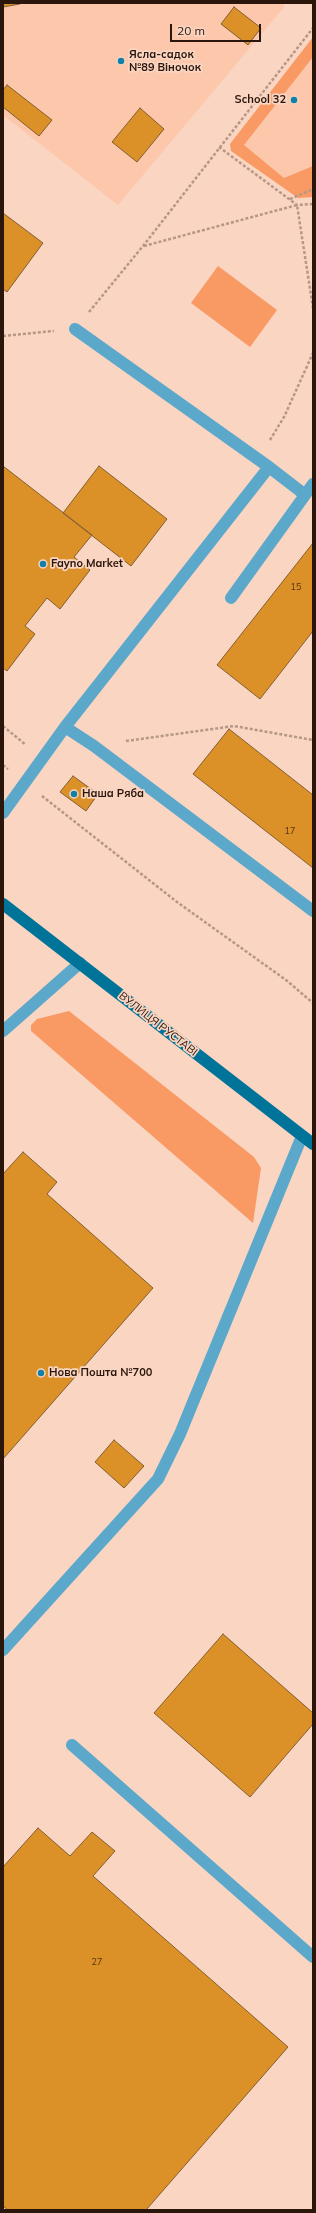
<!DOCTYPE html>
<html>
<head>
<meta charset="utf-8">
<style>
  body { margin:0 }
  #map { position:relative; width:316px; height:2213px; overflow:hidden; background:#f9d5c2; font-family:Mulish,sans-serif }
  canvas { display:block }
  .frame { position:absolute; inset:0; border:4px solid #2b160b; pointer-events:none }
  .scale { position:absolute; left:170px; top:24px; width:91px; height:18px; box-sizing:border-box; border:2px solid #2b160b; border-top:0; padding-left:5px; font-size:12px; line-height:14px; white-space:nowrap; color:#2b160b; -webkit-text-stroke:3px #f9d5c2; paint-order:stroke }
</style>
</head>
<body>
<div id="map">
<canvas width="316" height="2213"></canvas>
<div class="frame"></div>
<div class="scale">20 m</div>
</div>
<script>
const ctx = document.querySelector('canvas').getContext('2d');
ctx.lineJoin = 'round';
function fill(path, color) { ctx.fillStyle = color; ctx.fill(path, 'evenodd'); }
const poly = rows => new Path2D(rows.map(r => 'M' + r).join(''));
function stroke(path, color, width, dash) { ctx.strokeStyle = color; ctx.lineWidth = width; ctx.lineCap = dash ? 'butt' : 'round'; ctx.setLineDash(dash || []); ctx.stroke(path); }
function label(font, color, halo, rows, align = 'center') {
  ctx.font = font + ' Mulish,sans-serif'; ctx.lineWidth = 3.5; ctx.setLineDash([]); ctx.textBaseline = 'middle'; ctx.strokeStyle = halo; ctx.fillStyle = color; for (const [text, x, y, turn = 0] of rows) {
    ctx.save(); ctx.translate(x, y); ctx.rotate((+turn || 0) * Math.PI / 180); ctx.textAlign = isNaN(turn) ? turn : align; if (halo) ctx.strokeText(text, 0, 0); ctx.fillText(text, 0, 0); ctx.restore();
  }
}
fill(poly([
  [3,3,283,3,284,7,118,205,3,115],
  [313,51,313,175,285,186,236,148]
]), '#fcc7ab');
fill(poly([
  [313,37,313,57,244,145,284,178,313,166,313,197,298,198,231,151,230,144],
  [218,266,277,310,250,347,191,303],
  [69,1011,254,1157,261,1168,253,1223,31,1031,31,1025,37,1019]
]), '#f99a64');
const building = poly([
  [3,3,20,3,20,4,3,7,3,3],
  [234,7,261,28,248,45,221,24,234,7],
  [7,85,52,120,39,136,3,107,3,90,7,85],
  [140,108,164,129,137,162,112,142,140,108],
  [3,213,43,243,7,292,3,289,3,213],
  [3,466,92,535,74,557,90,570,60,609,47,598,25,626,35,634,7,671,3,668,3,466],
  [99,466,167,519,131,566,63,513,99,466],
  [313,543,313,631,260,699,217,665,313,543],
  [229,729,313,795,313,868,193,774,229,729],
  [73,776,98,794,86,811,60,792,73,776],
  [23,1152,57,1182,47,1194,153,1288,3,1459,3,1174,23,1152],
  [114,1440,144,1466,124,1488,95,1462,114,1440],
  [223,1634,313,1713,313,1724,250,1797,154,1713,223,1634],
  [38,1828,70,1856,92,1832,115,1851,93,1876,288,2047,146,2210,8,2210,3,2206,3,1867,38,1828]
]);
fill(building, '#db9028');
stroke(building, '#845e30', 1);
stroke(poly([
  [219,147,297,205,313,204],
  [290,199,313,189],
  [144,246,297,205,313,308],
  [89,312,143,246,313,28],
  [3,336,54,331],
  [270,440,284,417,313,353],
  [3,726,26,745],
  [126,741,234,726,313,740],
  [3,765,8,769],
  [42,796,177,902,286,980,313,1003]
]), '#b69787', 2.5, [3, 2]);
stroke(poly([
  [75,329,269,467,304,494],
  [231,598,313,484],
  [65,727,269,467],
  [3,813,65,727,94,746,313,911],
  [3,1031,80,963],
  [3,1650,158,1479,180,1434,302,1136],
  [72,1745,313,1957]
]), '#5ca8cb', 12);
stroke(poly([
  [3,904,313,1144]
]), '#007398', 12);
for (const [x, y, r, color] of [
  [121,61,4,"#0f80a8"],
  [294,100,4,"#0f80a8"],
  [43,564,4,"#0f80a8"],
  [74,794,4,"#0f80a8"],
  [41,1373,4,"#0f80a8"]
]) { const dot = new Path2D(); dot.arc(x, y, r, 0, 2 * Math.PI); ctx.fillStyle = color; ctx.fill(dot); stroke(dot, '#f9d5c2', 1.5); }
label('9px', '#573412', null, [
  ["15",296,587],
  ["17",290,831],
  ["27",97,1962]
]);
label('bold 11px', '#2b160b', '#f9d5c2', [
  ["Ясла-садок",129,55],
  ["№89 Віночок",129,68],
  ["School 32",286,100,"right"],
  ["Fayno Market",51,564],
  ["Наша Ряба",82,794],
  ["Нова Пошта №700",49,1373]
], 'left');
label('11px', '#2b160b', '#f9d5c2', [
  ["ВУЛИЦЯ РУСТАВІ",158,1024,38]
]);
</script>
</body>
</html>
